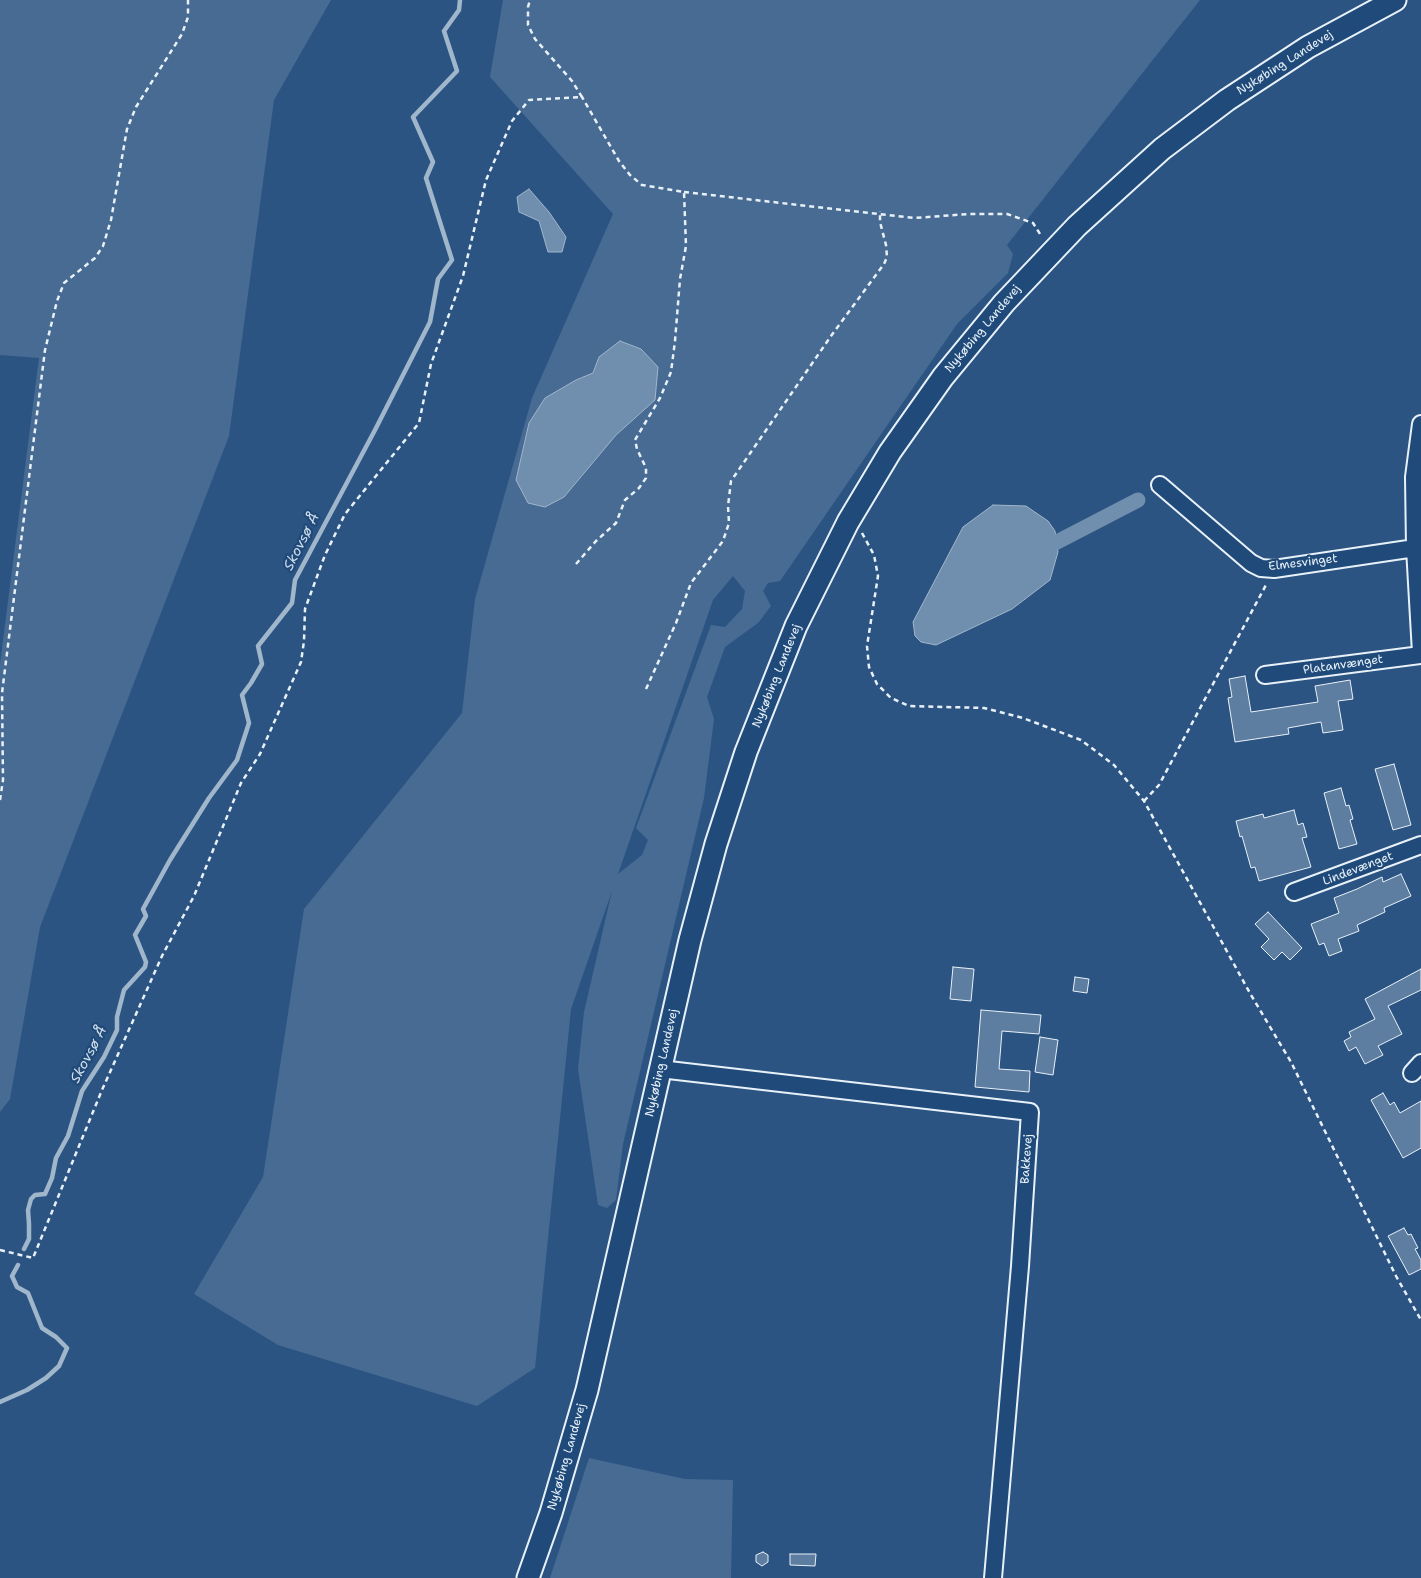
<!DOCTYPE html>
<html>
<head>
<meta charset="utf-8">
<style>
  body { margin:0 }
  canvas { display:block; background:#2b5482 }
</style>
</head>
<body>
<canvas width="1421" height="1578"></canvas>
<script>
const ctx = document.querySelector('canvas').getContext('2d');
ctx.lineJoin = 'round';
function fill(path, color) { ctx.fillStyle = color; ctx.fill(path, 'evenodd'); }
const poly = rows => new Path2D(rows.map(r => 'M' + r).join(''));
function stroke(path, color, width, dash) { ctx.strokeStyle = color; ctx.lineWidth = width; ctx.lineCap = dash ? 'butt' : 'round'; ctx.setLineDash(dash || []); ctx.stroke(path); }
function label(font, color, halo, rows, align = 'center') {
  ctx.font = font + ' "Shantell Sans",sans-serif'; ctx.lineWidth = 4.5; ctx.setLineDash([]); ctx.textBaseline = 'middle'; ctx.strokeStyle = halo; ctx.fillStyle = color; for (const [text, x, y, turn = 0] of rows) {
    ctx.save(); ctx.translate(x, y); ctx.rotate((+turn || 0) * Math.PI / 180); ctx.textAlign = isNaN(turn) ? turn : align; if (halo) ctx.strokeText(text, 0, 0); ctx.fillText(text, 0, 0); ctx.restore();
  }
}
fill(poly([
  [0,0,331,0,274,100,229,436,40,927,10,1099,0,1112,0,664,39,358,0,355],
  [503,0,1200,0,1007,245,1013,254,1008,273,957,324,780,581,768,583,763,591,771,606,758,623,725,647,707,697,714,719,704,798,623,1144,616,1200,607,1208,598,1205,578,1069,584,1012,612,891,571,1009,535,1368,477,1406,278,1345,194,1294,263,1177,304,909,462,713,475,599,532,398,613,214,490,77],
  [733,576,745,591,742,609,725,627,711,625,636,828,648,840,642,855,618,874,713,600],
  [589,1458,685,1479,733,1480,731,1578,550,1578]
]), '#476b93');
const water = poly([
  [529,189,549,212,566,237,562,252,548,252,539,221,519,212,517,197,529,189],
  [620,341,641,349,658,367,655,400,616,435,564,497,545,507,528,503,516,480,529,423,545,398,576,380,593,373,599,357,620,341],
  [993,505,1026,506,1048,521,1055,531,1058,552,1050,580,1012,609,936,645,921,642,915,636,913,622,963,527,993,505]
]);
fill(water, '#708ead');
stroke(water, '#a0b6cb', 1);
stroke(poly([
  [24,1249,29,1239,29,1224,28,1210,31,1199,35,1195,45,1194,52,1178,56,1158,68,1136,82,1091,104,1057,117,1030,117,1017,124,990,145,967,146,962,135,935,146,916,143,909,170,860,209,798,237,760,249,723,242,695,251,683,262,664,258,646,292,603,295,580,375,430,430,322,438,279,452,260,426,178,433,162,413,117,457,71,444,31,459,10,460,0],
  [0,1402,27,1390,46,1378,59,1366,67,1348,56,1337,42,1328,28,1293,17,1287,12,1276,18,1265]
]), '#a0b6cb', 4.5);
stroke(poly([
  [1057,542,1138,500]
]), '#708ead', 15);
const building = poly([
  [1245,676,1251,712,1318,702,1315,686,1350,680,1353,699,1338,701,1343,730,1323,733,1321,722,1288,728,1289,734,1235,742,1228,698,1232,697,1229,679,1245,676],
  [1394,764,1411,825,1393,830,1375,769,1394,764],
  [1341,788,1346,806,1349,805,1353,819,1350,820,1357,844,1339,849,1324,793,1341,788],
  [1294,810,1298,825,1303,823,1307,837,1302,838,1311,867,1259,881,1255,867,1251,868,1242,836,1240,837,1236,821,1263,814,1264,818,1294,810],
  [1401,874,1411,896,1384,908,1385,912,1357,925,1359,931,1338,939,1342,951,1329,956,1324,943,1319,945,1311,924,1339,913,1334,898,1357,889,1382,877,1383,882,1401,874],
  [1268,912,1302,948,1290,960,1282,952,1274,960,1261,947,1269,939,1255,924,1268,912],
  [953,967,974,969,971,1001,950,999,953,967],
  [1421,969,1421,990,1388,1006,1402,1034,1378,1046,1383,1055,1365,1064,1356,1047,1349,1051,1344,1041,1351,1037,1349,1032,1375,1019,1365,999,1421,969],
  [1075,977,1089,979,1087,993,1073,991,1075,977],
  [981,1010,1041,1015,1039,1034,1002,1031,999,1069,1030,1071,1029,1092,975,1087,981,1010],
  [1040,1037,1058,1040,1053,1075,1035,1072,1040,1037],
  [1383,1093,1390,1105,1394,1102,1400,1113,1421,1101,1421,1148,1403,1158,1371,1100,1383,1093],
  [1404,1228,1408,1235,1411,1234,1418,1248,1415,1249,1421,1260,1421,1269,1409,1275,1388,1236,1404,1228],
  [763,1552,768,1555,768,1562,762,1566,756,1562,756,1555,763,1552],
  [790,1554,816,1554,815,1566,790,1565,790,1554]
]);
fill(building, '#5d7da1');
stroke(building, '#e8f1f8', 1);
const minor = poly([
  [1421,424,1414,477,1415,548,1421,653],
  [1160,485,1251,563,1261,568,1274,569,1415,548],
  [1265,675,1421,655],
  [1294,892,1421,845],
  [660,1069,1030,1112,1020,1266,993,1578],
  [1412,1073,1421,1063]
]);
const major = poly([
  [528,1578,551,1513,587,1390,690,940,716,844,746,752,796,626,848,522,890,452,943,377,1004,303,1077,226,1162,149,1227,100,1308,47,1395,0]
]);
stroke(minor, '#e8f1f8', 20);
stroke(major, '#e8f1f8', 25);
stroke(poly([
  [684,192,914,218,969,214,1007,214,1033,223,1042,237],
  [862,533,874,555,878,576,867,646,869,667,877,684,891,698,909,706,984,708,1023,718,1081,740,1114,765,1144,801,1251,995,1291,1062,1396,1276,1421,1320],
  [576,564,596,541,616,523,625,500,639,488,646,478,646,468,637,449,635,440,660,398,671,372,675,341,680,279,686,246,684,192,642,185,630,175,619,161,582,97],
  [646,689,676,623,691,583,723,541,729,523,728,506,731,481,831,336,884,264,887,257,886,245,880,222,880,211],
  [0,800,3,780,2,693,45,350,57,301,64,283,95,258,103,246,111,220,127,129,136,107,182,34,188,17,188,0],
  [1144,801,1159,785,1267,583],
  [0,1250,33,1258,102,1090,162,956,194,896,241,783,260,754,301,662,304,641,305,609,325,555,345,514,419,423,431,364,463,276,486,180,512,121,529,100,582,97,572,81,535,39,528,25,528,7,530,0]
]), '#e8f1f8', 2.5, [5, 4]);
stroke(minor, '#1f4a7a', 16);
stroke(major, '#1f4a7a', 21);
label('12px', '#e8f1f8', '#1f4a7a', [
  ["Nykøbing Landevej",1285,63,-32],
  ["Nykøbing Landevej",983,329,-50],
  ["Elmesvinget",1303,563,-7],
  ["Platanvænget",1343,665,-8],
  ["Nykøbing Landevej",777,676,-68],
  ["Lindevænget",1358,869,-21],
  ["Nykøbing Landevej",662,1063,-77],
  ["Bakkevej",1027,1159,-86],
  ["Nykøbing Landevej",567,1457,-74]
]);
label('italic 14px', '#d0dde9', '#1f4a7a', [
  ["Skovsø Å",302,542,-63],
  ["Skovsø Å",89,1055,-62]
]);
</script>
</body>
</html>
